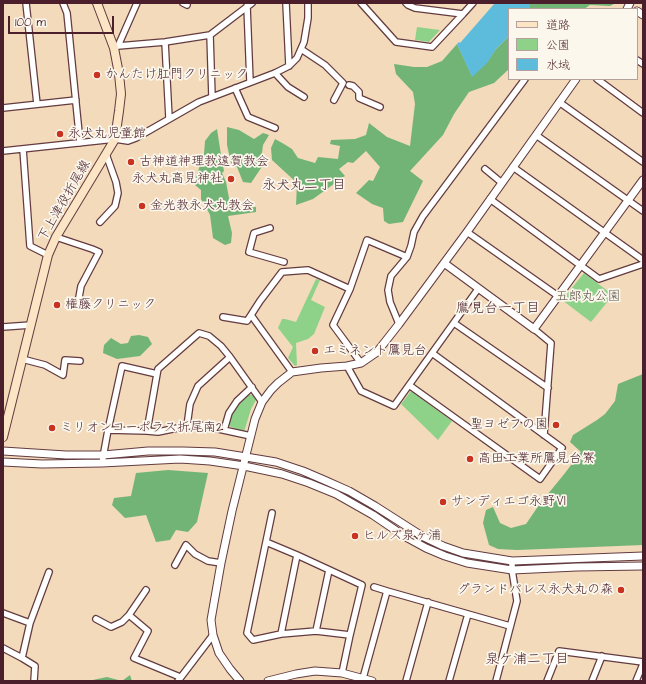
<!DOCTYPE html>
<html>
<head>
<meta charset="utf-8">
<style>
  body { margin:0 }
  #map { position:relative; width:646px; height:684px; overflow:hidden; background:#f2daba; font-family:"Architects Daughter","Klee One",sans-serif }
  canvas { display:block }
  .frame { position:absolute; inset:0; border:4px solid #4a1f2b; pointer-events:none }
  .legend { position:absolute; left:508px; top:8px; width:130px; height:72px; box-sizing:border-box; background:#fbf7ec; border:1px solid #b4a19f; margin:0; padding:5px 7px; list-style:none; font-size:12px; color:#4a1f2b }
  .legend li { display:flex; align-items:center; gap:8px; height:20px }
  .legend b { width:20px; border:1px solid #b4a19f }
  .scale { position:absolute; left:8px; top:16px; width:106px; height:18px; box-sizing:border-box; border:2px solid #4a1f2b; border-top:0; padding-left:5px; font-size:12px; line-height:14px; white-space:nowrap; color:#4a1f2b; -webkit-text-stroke:3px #fbf7ec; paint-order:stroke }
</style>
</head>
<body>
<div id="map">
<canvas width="646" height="684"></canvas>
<div class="frame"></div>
<ul class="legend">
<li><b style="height:5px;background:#fce5c4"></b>道路</li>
<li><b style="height:11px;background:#8ed28a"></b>公園</li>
<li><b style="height:11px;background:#5dbbdb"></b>水域</li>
</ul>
<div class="scale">100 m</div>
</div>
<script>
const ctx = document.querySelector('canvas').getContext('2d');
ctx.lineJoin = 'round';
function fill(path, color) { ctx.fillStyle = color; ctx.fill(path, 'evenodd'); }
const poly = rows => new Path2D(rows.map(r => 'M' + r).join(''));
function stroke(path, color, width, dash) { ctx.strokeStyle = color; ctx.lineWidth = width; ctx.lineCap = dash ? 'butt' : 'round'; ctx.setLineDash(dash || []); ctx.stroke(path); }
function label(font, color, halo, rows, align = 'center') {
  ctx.font = font + ' "Architects Daughter","Klee One",sans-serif'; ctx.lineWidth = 3.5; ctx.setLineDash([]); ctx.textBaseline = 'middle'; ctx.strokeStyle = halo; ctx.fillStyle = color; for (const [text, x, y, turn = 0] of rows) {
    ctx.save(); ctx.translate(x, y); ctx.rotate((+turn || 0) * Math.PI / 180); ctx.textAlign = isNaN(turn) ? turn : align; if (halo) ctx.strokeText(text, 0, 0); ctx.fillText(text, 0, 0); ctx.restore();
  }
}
fill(poly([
  [417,27,440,30,429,42,415,40],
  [584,273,613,295,591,322,562,300],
  [316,279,320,280,311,300,325,307,314,334,308,339,296,343,297,365,295,366,288,358,293,347,278,328,282,319,285,319,296,322],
  [411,391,452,421,438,440,401,404],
  [249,395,253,395,256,400,251,409,244,432,229,426,232,413,240,403]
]), '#8ed28a');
fill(poly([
  [530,3,616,3,610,6,590,5,584,9,529,9],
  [509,36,509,69,494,83,469,92,454,114,443,135,410,171,423,181,403,222,389,224,384,221,383,208,372,204,356,193,369,180,373,181,380,167,366,151,353,163,348,162,339,169,345,176,313,199,296,205,297,183,272,160,271,148,275,139,284,144,292,149,298,158,315,163,318,157,338,159,340,146,330,144,331,140,355,139,366,135,369,123,387,137,410,146,415,104,413,92,396,74,394,64,414,67,427,67,442,61,457,44,472,76,487,62,496,49],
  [227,127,239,130,254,139,263,133,269,135,263,145,262,153,265,162,251,183,243,182,237,167,231,163,227,145],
  [217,129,221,155,224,171,222,173,226,182,231,209,256,207,256,212,228,216,232,233,231,243,225,245,213,238,210,215,206,207,201,199,201,190,195,185,196,177,204,154,205,141,211,133],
  [139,335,148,337,152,344,140,356,117,359,103,353,104,345,111,338,121,344,128,343,131,336],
  [643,374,643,545,517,550,498,549,489,545,483,523,486,510,493,507,500,523,511,528,526,524,539,505,565,473,581,452,570,442,573,435,597,420,605,414,615,401,618,384],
  [168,470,208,473,197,522,188,532,176,530,170,540,156,542,146,515,125,518,112,505,114,498,131,496,136,473],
  [130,675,132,681,88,681,107,677,122,681]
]), '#72b476');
fill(poly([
  [495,3,530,3,530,8,529,9,509,9,509,36,496,49,487,63,472,77,457,44,459,42,460,43]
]), '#5dbbdb');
const minor = poly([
  [26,3,37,104],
  [63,3,67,13,80,143],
  [183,3,187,5],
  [286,3,289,66],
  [361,3,396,42,432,47,463,14],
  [406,3,408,5,415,8,463,14,473,3],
  [247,6,250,82],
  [210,35,212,97],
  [165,42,169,118],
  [118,46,137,3],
  [114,48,118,46,165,42,210,35,252,3],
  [301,49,325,65,343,83,334,100],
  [637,60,643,64],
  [275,73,288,87,304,97],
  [597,79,643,113],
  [349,85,353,86,359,92,359,98,380,107],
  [235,88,248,117,275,128],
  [559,102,643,162],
  [3,108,76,100],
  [536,135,643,211],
  [23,149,30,246,48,255],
  [3,151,115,139,128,141,136,138,199,102,275,73,289,66,297,58,304,42,308,18,308,3],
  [513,167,643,260],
  [485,169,502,183],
  [490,199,599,279,643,264],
  [100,222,115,206,118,193,116,182,106,154],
  [270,228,254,233,249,252,284,262],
  [467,232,558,296],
  [56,237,92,249,99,252,81,286,78,303],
  [223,317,247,321,251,315],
  [454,323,548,388],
  [399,324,390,302,388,290,391,276,407,257,411,246,414,232,423,216,525,79],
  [3,327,31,325],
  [534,329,551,343,544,435],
  [22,359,45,365,63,375,65,360,80,361],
  [361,363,333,325,350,289,367,240,407,257],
  [347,366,361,391,394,406,478,289],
  [292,372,251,315,260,301,282,272,308,270,350,289],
  [409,385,540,479,562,448,432,353],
  [187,426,190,404,198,386,230,357],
  [108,430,147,431,158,432,187,426,200,425,251,436],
  [224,430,229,413,237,401,252,387],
  [147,431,157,374],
  [102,463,108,430,122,366,157,374,158,369,199,333,209,336,221,346,230,357,262,402],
  [272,513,247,633,253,640,281,634,316,631,350,635],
  [266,542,297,555,362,585,350,635,342,673],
  [175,565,186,545,195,554,208,561,221,563],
  [374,587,387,591],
  [3,613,30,623,49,572],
  [129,615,148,631,134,658,180,677],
  [96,619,111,627,122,622,129,615,146,590],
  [30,623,22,658,35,666,34,681],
  [316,631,329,570],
  [281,634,297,555],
  [3,648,22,658],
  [363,678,387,591,510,626],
  [178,681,213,635],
  [406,681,428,602],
  [449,681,468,614],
  [496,681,517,601,512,570,512,561],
  [547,681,559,651,643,662],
  [592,681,602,656],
  [636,681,643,664]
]);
const tertiary = poly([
  [627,9,630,3],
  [637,11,643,15],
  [444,263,534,329,643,180],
  [3,451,66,455,103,455,148,451,183,451,215,452,246,457,276,462,303,471,324,480,349,491,375,506,422,536,443,546,463,553,512,561,643,556],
  [3,462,42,464,102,463,180,459,210,461,244,466,282,474,309,483,336,494,373,515,404,536,426,548,445,556,467,563,512,570,577,567,643,566],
  [240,681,230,669,219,653,213,635,211,620,221,563,232,511,255,419,262,402,271,390,278,383,292,372,321,368,347,366,361,363,377,352,399,324,467,232,576,79],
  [268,681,296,674,315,671,342,673,372,681]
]);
const secondary = poly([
  [3,437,48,255,56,237,115,139,119,111,121,94,119,74,114,48,97,3]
]);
stroke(minor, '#633b40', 8);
stroke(tertiary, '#633b40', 9);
stroke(secondary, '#633b40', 10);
stroke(minor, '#fff', 5.5);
stroke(tertiary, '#fff', 7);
stroke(secondary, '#fce5c4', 8);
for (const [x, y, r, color] of [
  [97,75,4,"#c8321e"],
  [60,134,4,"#c8321e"],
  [131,162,4,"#c8321e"],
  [231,179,4,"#c8321e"],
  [142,206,4,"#c8321e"],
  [57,305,4,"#c8321e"],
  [315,351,4,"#c8321e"],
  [556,425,4,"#c8321e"],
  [52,428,4,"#c8321e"],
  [470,459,4,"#c8321e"],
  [443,502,4,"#c8321e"],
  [355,536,4,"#c8321e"],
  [621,590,4,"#c8321e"]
]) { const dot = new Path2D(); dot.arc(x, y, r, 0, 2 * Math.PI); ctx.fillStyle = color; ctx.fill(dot); stroke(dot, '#fbf7ec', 1.5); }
label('13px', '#4a1f2b', '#fbf7ec', [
  ["かんたけ肛門クリニック",105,75],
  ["永犬丸児童館",68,134],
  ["古神道神理教遠賀教会",139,162],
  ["永犬丸高見神社",223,179,"right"],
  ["金光教永犬丸教会",150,206],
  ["権藤クリニック",65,305],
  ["エミネント鷹見台",323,351],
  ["聖ヨゼフの園",548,425,"right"],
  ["ミリオンコーポラス折尾南2",60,428],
  ["高田工業所鷹見台寮",478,459],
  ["サンディエゴ永野Ⅵ",451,502],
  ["ヒルズ泉ヶ浦",363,536],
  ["グランドパレス永犬丸の森",613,590,"right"]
], 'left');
label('13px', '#4a1f2b', '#fbf7ec', [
  ["下上津役折尾線",65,201,-60]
]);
label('13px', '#5e5548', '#fbf7ec', [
  ["五郎丸公園",588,297]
]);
label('14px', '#4a1f2b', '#fbf7ec', [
  ["永犬丸二丁目",304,186],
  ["鷹見台一丁目",498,309],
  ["泉ケ浦二丁目",527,660]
]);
</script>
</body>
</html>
